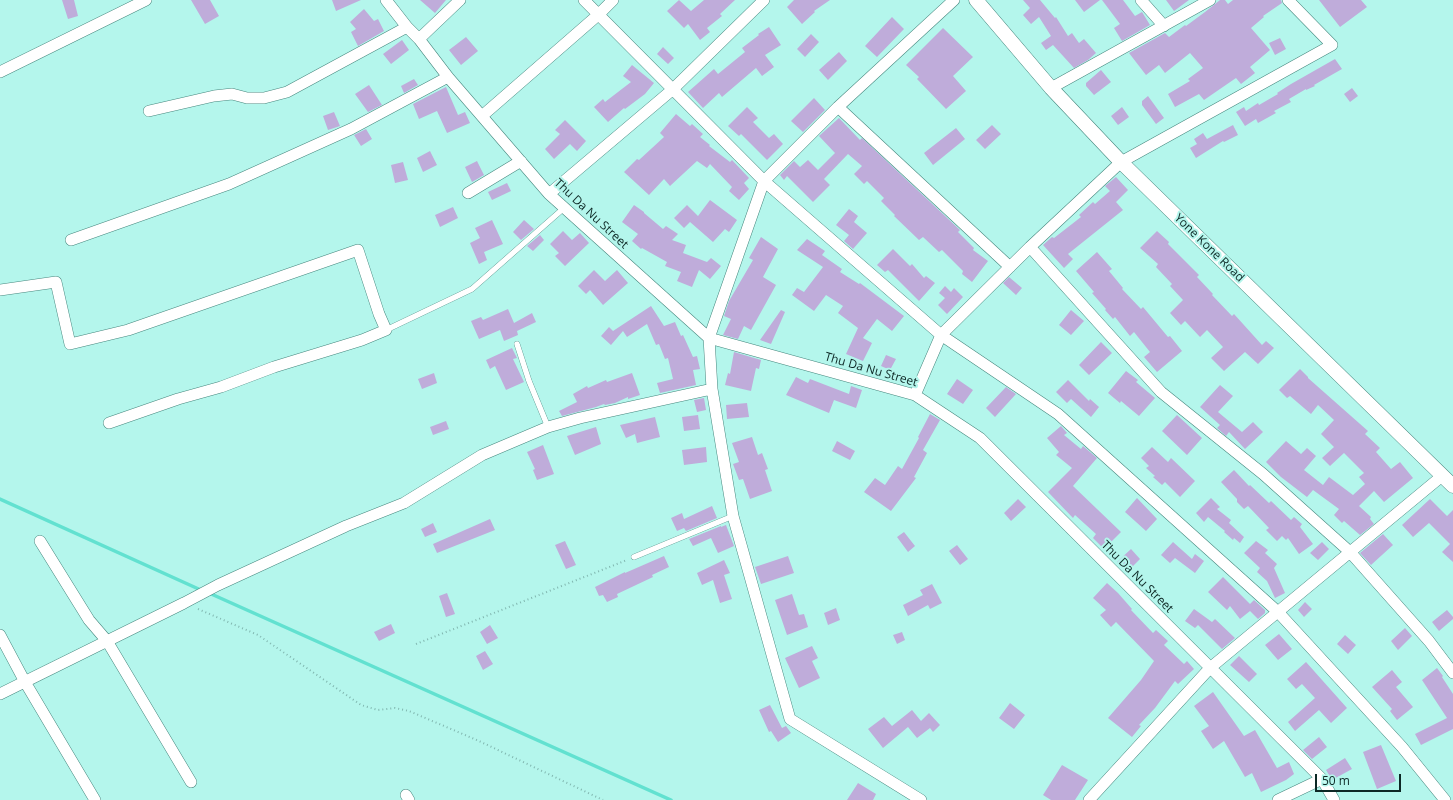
<!DOCTYPE html>
<html>
<head>
<meta charset="utf-8">
<style>
  body { margin:0 }
  #map { position:relative; width:1453px; height:800px; overflow:hidden; background:#b4f6ec; font-family:"Open Sans",sans-serif }
  canvas { display:block }
  .scale { position:absolute; left:1315px; top:774px; width:86px; height:18px; box-sizing:border-box; border:2px solid #0d2825; border-top:0; padding-left:5px; font-size:12px; line-height:14px; white-space:nowrap; color:#0d2825; -webkit-text-stroke:3px #b4f6ec; paint-order:stroke }
</style>
</head>
<body>
<div id="map">
<canvas width="1453" height="800"></canvas>
<div class="scale">50 m</div>
</div>
<script>
const ctx = document.querySelector('canvas').getContext('2d');
ctx.lineJoin = 'round';
const poly = rows => new Path2D(rows.map(r => 'M' + r).join(''));
function stroke(path, color, width, dash) { ctx.strokeStyle = color; ctx.lineWidth = width; ctx.lineCap = dash ? 'butt' : 'round'; ctx.setLineDash(dash || []); ctx.stroke(path); }
function fill(path, color) { ctx.fillStyle = color; ctx.fill(path, 'evenodd'); }
function label(font, color, halo, rows, align = 'center') {
  ctx.font = font + ' "Open Sans",sans-serif'; ctx.lineWidth = 4; ctx.setLineDash([]); ctx.textBaseline = 'middle'; ctx.strokeStyle = halo; ctx.fillStyle = color; for (const [text, x, y, turn = 0] of rows) {
    ctx.save(); ctx.translate(x, y); ctx.rotate((+turn || 0) * Math.PI / 180); ctx.textAlign = isNaN(turn) ? turn : align; if (halo) ctx.strokeText(text, 0, 0); ctx.fillText(text, 0, 0); ctx.restore();
  }
}
stroke(poly([
  [0,499,203,591],
  [209,593,671,800]
]), '#62e1d0', 3.5);
fill(poly([
  [62,0,74,0,78,16,68,19],
  [191,0,210,0,219,16,205,24],
  [332,0,361,0,336,11],
  [420,0,446,0,435,13],
  [679,0,691,11,704,0,735,0,720,14,722,16,707,28,710,32,700,40,688,24,684,28,667,11],
  [794,0,830,0,814,11,815,12,802,24,787,7],
  [1023,0,1040,0,1055,18,1056,17,1068,36,1072,33,1079,43,1084,39,1096,53,1088,60,1074,68,1053,45,1046,50,1041,43,1051,36,1039,17,1031,24,1023,15,1030,8],
  [1075,0,1100,0,1084,12],
  [1102,0,1123,0,1135,16,1142,12,1150,25,1122,41,1114,28,1120,24],
  [1166,0,1189,0,1174,11],
  [1220,0,1225,0,1228,4,1233,0,1281,0,1282,3,1263,16,1264,17,1251,28,1270,50,1250,67,1255,73,1241,84,1236,78,1204,100,1199,94,1175,107,1168,94,1190,81,1188,79,1203,68,1190,53,1165,73,1159,65,1146,75,1129,53,1165,33,1169,37,1185,25,1186,26,1205,12],
  [1319,0,1361,0,1367,7,1340,27],
  [364,9,374,21,378,19,384,31,358,46,351,32,356,29,350,22],
  [892,17,904,29,877,57,865,46],
  [769,27,781,45,765,55,774,67,762,76,756,68,722,97,719,93,703,108,688,92,714,69,718,74,745,52,742,48,759,35,758,34],
  [943,28,973,57,953,76,966,91,946,109,917,79,919,77,906,65],
  [811,34,819,42,805,57,797,49],
  [466,37,478,51,461,65,449,50],
  [1280,38,1286,49,1275,55,1269,43],
  [402,40,409,50,391,64,383,54],
  [663,47,674,58,668,64,657,54],
  [839,52,847,61,828,80,819,70],
  [1335,59,1342,69,1314,85,1315,86,1306,90,1306,89,1289,99,1291,102,1274,111,1276,113,1258,123,1256,119,1245,126,1236,112,1244,107,1246,111,1258,103,1259,105,1278,94,1277,93,1291,84],
  [632,65,654,83,645,94,625,109,624,108,608,122,594,107,603,99,605,102,631,82,623,76],
  [1101,70,1111,82,1094,95,1086,86,1086,83],
  [414,79,418,85,404,93,401,86],
  [369,85,382,105,368,112,355,94],
  [446,87,458,115,465,112,470,123,447,133,437,111,419,119,413,104],
  [1352,88,1358,96,1350,102,1344,94],
  [1148,96,1164,118,1156,124,1142,105,1142,101],
  [814,98,825,110,803,132,791,121],
  [747,107,758,118,753,122,769,138,774,134,783,144,767,160,741,134,739,136,728,126],
  [1122,107,1129,117,1118,125,1111,116],
  [334,112,340,126,328,130,323,116],
  [676,114,690,126,692,124,703,134,700,137,710,145,709,146,730,162,732,160,749,178,744,183,749,189,739,200,729,191,732,187,710,164,707,168,697,161,670,186,664,179,649,195,624,172,637,159,639,160,664,137,660,133],
  [839,118,860,140,862,138,960,230,958,232,974,248,973,250,988,261,972,282,962,274,963,271,942,250,939,252,923,237,919,240,894,216,895,215,881,201,884,198,867,181,864,184,854,174,862,166,848,154,824,179,830,185,813,202,787,176,784,180,780,175,794,161,800,167,808,160,818,170,835,153,819,136],
  [565,120,586,141,577,151,570,144,554,159,545,149,560,134,555,130],
  [992,125,1001,134,985,149,976,140],
  [1233,125,1238,135,1224,142,1223,141,1196,158,1190,148,1197,144,1194,139,1203,133,1207,139],
  [956,128,965,139,933,165,924,153],
  [366,129,372,139,361,146,354,135],
  [430,151,437,165,423,172,417,158],
  [477,161,484,175,472,182,465,167],
  [403,162,408,180,395,183,391,165],
  [1116,177,1128,190,1116,202,1123,210,1068,254,1073,259,1064,268,1043,245,1052,237,1054,238,1081,217,1079,215,1093,202,1095,204,1110,191,1105,186],
  [507,183,511,191,492,200,488,192],
  [710,200,737,220,729,232,725,229,713,242,690,222,684,228,674,218,687,205,698,216],
  [634,205,644,212,644,213,663,229,666,226,678,234,672,240,686,245,683,253,707,262,711,258,721,266,710,279,699,270,692,287,677,281,681,272,665,266,667,262,642,248,641,249,632,241,638,234,622,222],
  [453,207,458,218,440,227,435,215],
  [849,209,858,216,854,222,867,233,853,249,844,241,849,235,836,225],
  [492,220,503,244,484,252,487,260,479,264,470,243,480,238,475,228],
  [524,220,534,229,521,240,513,232],
  [563,231,572,240,580,233,589,243,565,266,555,256,559,253,550,244],
  [1157,231,1169,242,1168,244,1199,275,1197,277,1213,294,1212,295,1232,316,1234,314,1262,345,1266,341,1274,348,1258,364,1245,352,1224,371,1211,358,1223,347,1207,330,1200,337,1185,321,1181,325,1170,313,1183,300,1170,286,1172,284,1156,267,1158,264,1140,248],
  [540,235,544,240,533,251,527,246],
  [761,237,778,249,763,277,776,285,751,330,744,326,738,339,723,335,731,319,724,316,729,301,753,260,749,258],
  [807,239,825,251,822,255,842,269,840,272,859,284,860,283,904,316,892,331,877,319,863,338,872,343,863,361,846,354,858,328,838,313,843,306,826,295,814,311,792,295,797,288,804,292,823,267,797,250],
  [893,249,910,266,912,264,924,278,926,276,935,283,919,301,888,270,885,272,877,265],
  [1097,252,1112,269,1109,271,1123,288,1122,289,1141,309,1143,307,1168,337,1170,336,1182,351,1157,372,1144,357,1150,352,1134,332,1130,336,1115,317,1113,319,1105,310,1106,309,1092,293,1094,292,1076,271],
  [594,270,605,281,617,270,628,283,603,305,590,290,586,294,578,286],
  [1009,277,1022,288,1016,295,1003,283],
  [945,286,951,292,954,288,963,297,947,314,938,305,945,298,939,293],
  [651,306,664,326,675,322,681,336,683,335,693,357,697,356,700,369,693,370,696,385,660,393,657,383,673,379,668,358,665,359,659,344,656,345,647,324,627,337,623,331,611,345,601,336,609,327,613,331],
  [508,309,514,323,532,313,536,322,517,331,518,335,504,341,500,330,479,339,471,321,481,317,483,320],
  [781,310,785,312,771,344,760,340],
  [1071,310,1084,321,1071,335,1059,325],
  [1101,342,1112,353,1089,375,1079,365],
  [512,348,517,358,513,359,524,382,506,390,495,366,490,369,486,360],
  [734,352,761,360,759,369,756,368,751,391,725,385,728,373,730,374],
  [886,355,896,359,890,370,881,366],
  [1300,369,1308,377,1308,378,1368,431,1365,434,1380,448,1376,452,1391,469,1400,462,1413,478,1384,502,1374,491,1359,506,1371,517,1370,519,1374,524,1360,535,1344,521,1342,523,1334,515,1339,509,1313,490,1307,497,1281,477,1266,462,1286,441,1301,454,1307,448,1316,456,1304,470,1323,485,1329,477,1353,495,1365,484,1359,477,1364,473,1344,453,1330,466,1322,458,1334,447,1321,434,1334,420,1318,405,1311,414,1290,396,1287,398,1279,390],
  [1126,371,1138,380,1136,382,1155,398,1139,416,1121,401,1120,403,1108,393],
  [434,373,437,383,422,389,418,379],
  [632,373,640,395,628,399,628,397,615,403,605,405,604,404,596,407,562,416,559,411,577,402,573,394,587,386,588,388,606,380,607,382],
  [796,377,808,383,810,379,849,394,851,386,862,390,856,408,834,400,829,413,786,395],
  [957,379,973,390,963,404,947,394],
  [1068,380,1089,401,1090,399,1099,407,1091,417,1071,399,1067,403,1056,392],
  [1220,385,1233,396,1218,412,1242,432,1253,422,1263,432,1245,449,1229,432,1226,436,1217,428,1220,425,1200,407],
  [1006,387,1016,394,995,417,986,408],
  [704,398,706,410,697,412,694,400],
  [747,403,749,417,727,419,726,405],
  [930,414,940,420,923,450,927,453,914,477,916,478,891,511,864,492,875,478,885,485,898,466,902,469,919,438,918,437],
  [698,415,700,429,684,431,682,417],
  [1177,415,1202,438,1187,455,1162,431],
  [655,417,660,437,637,443,635,434,626,438,620,425],
  [446,421,449,429,433,435,430,427],
  [1061,426,1067,433,1064,435,1081,449,1083,446,1097,458,1073,486,1121,532,1104,549,1093,538,1096,534,1075,515,1073,518,1048,492,1072,468,1056,455,1059,452,1047,438],
  [596,427,601,444,575,455,567,436],
  [752,437,758,455,762,453,768,469,765,470,772,491,750,499,743,479,739,480,733,464,739,462,732,443],
  [837,441,855,451,850,460,832,451],
  [543,445,554,474,537,480,533,470,535,469,527,452],
  [706,447,707,462,684,465,682,450],
  [1152,447,1168,462,1171,458,1195,481,1180,497,1165,482,1162,485,1153,477,1155,476,1146,468,1149,466,1141,458],
  [1234,470,1249,486,1250,485,1269,503,1271,501,1291,520,1294,517,1302,524,1300,527,1313,544,1299,554,1288,538,1286,540,1282,536,1277,541,1266,530,1269,528,1248,506,1244,509,1237,502,1237,499,1221,482],
  [1137,498,1157,519,1146,531,1125,512],
  [1211,498,1220,507,1217,509,1231,520,1229,523,1244,537,1240,543,1234,538,1233,540,1224,532,1225,531,1208,517,1204,522,1196,513],
  [1018,499,1026,507,1011,521,1004,513],
  [1430,499,1447,516,1453,510,1453,562,1442,552,1450,544,1429,523,1413,537,1402,525],
  [712,506,717,518,686,531,684,528,677,531,671,518,682,513,684,519],
  [490,519,495,530,437,553,433,544],
  [433,523,437,532,425,537,421,529],
  [726,525,734,546,718,553,711,538,693,546,689,539,721,526,721,527],
  [904,532,915,546,908,552,897,537],
  [1383,534,1393,545,1371,565,1360,553],
  [565,541,576,565,566,569,555,545],
  [1256,541,1268,550,1265,553,1277,564,1274,568,1285,593,1275,598,1267,581,1257,572,1260,568,1244,553],
  [1173,542,1192,559,1195,554,1204,561,1195,573,1175,558,1170,563,1161,555],
  [1322,542,1329,549,1318,560,1310,553],
  [957,545,968,559,960,565,949,551],
  [1131,549,1140,559,1127,572,1117,562],
  [664,556,669,567,652,575,653,577,617,594,618,597,607,602,603,595,599,596,595,587,625,572,625,573],
  [788,556,794,573,761,584,755,567],
  [724,560,730,573,724,575,732,599,720,603,713,580,702,585,697,573],
  [1223,577,1250,604,1254,600,1265,610,1265,613,1258,619,1250,611,1240,619,1230,606,1227,610,1208,592],
  [1107,583,1118,593,1132,609,1131,610,1153,633,1156,630,1168,641,1164,645,1184,664,1187,661,1194,669,1178,684,1175,681,1155,708,1139,725,1141,726,1132,737,1108,718,1141,680,1154,661,1116,622,1111,627,1100,615,1106,610,1093,598],
  [932,584,942,603,930,609,928,605,908,616,903,605,923,595,920,590],
  [447,593,455,614,446,617,439,596],
  [792,594,799,615,804,614,808,627,787,635,775,600],
  [1305,602,1312,609,1304,617,1298,610],
  [836,608,840,620,828,625,824,613],
  [1194,609,1212,622,1215,619,1235,638,1222,649,1198,625,1195,628,1185,621],
  [1447,610,1453,617,1453,619,1439,631,1432,622],
  [391,624,395,633,379,641,374,632],
  [490,625,498,638,487,644,480,632],
  [1405,628,1412,636,1398,650,1391,641],
  [902,632,905,640,897,644,893,635],
  [1279,634,1292,649,1278,660,1265,645],
  [1345,635,1356,645,1348,654,1337,644],
  [812,646,818,658,812,661,820,678,799,688,785,658],
  [485,651,493,664,483,670,476,656],
  [1239,656,1257,674,1249,682,1230,665],
  [1306,662,1347,708,1331,723,1319,710,1295,731,1288,722,1315,698,1302,684,1296,689,1287,679],
  [1437,668,1443,676,1442,677,1453,694,1453,729,1421,745,1415,734,1447,718,1422,680],
  [1392,670,1402,682,1396,687,1413,707,1397,720,1390,711,1392,709,1372,687],
  [1213,692,1244,736,1255,730,1277,768,1289,762,1294,774,1286,780,1261,792,1252,773,1245,777,1224,741,1213,749,1201,731,1209,726,1194,706],
  [1010,703,1025,715,1014,729,999,718],
  [770,705,782,728,786,726,791,733,778,742,771,731,769,732,759,710],
  [912,710,921,721,929,713,940,725,933,732,930,728,917,738,908,727,883,748,868,729,884,717,892,726],
  [1319,737,1327,747,1312,759,1303,750],
  [1381,745,1396,781,1377,789,1363,752],
  [1345,758,1352,769,1332,780,1326,770],
  [1062,765,1088,780,1075,800,1051,800,1043,795],
  [858,783,876,794,873,800,847,800]
]), '#bfacda');
const service = poly([
  [386,330,472,289,564,208],
  [517,344,529,381,548,427],
  [634,557,733,516]
]);
const minor = poly([
  [386,0,407,27,419,39,448,77,549,194,709,338,915,395,980,438,1322,779,1334,800],
  [584,0,764,181,941,335,1058,414,1278,612,1402,747,1445,800],
  [1141,0,1164,26],
  [419,39,460,0],
  [0,72,146,0],
  [1051,88,1210,0],
  [838,107,1010,267],
  [149,111,214,96,232,94,247,98,264,98,287,92,407,27],
  [482,116,598,15,613,0],
  [468,193,521,161],
  [549,194,672,90,764,0],
  [71,240,229,184,351,129,448,77],
  [1030,247,1161,392,1263,474,1350,552,1429,641,1453,673],
  [0,290,56,282,70,344,128,330,358,250,379,314,386,330,362,340,274,367,221,387,178,399,109,423],
  [915,395,941,335,1030,247,1121,162,1332,45,1288,0],
  [40,541,89,620,107,641,191,782],
  [0,635,25,682,95,800],
  [0,694,184,603,218,585,346,526,404,503,482,455,548,427,580,418,712,389],
  [406,795,409,800],
  [921,800,790,719,733,516,712,389,709,338,764,181,838,107,954,0],
  [1089,800,1210,668,1442,476],
  [1278,800,1322,779]
]);
const tertiary = poly([
  [976,0,1051,88,1121,162,1453,486]
]);
stroke(service, '#46877e', 6);
stroke(minor, '#46877e', 12);
stroke(tertiary, '#46877e', 15);
stroke(poly([
  [198,609,258,635,361,705,378,710,395,708,409,711,479,741,603,800],
  [416,644,627,560]
]), '#81b7b0', 2, [1, 3]);
stroke(service, '#fff', 5.5);
stroke(minor, '#fff', 11);
stroke(tertiary, '#fff', 14);
label('12px', '#0d2825', '#b4f6ec', [
  ["Thu Da Nu Street",591,214,43],
  ["Yone Kone Road",1209,248,44],
  ["Thu Da Nu Street",871,370,16],
  ["Thu Da Nu Street",1137,577,45]
]);
</script>
</body>
</html>
